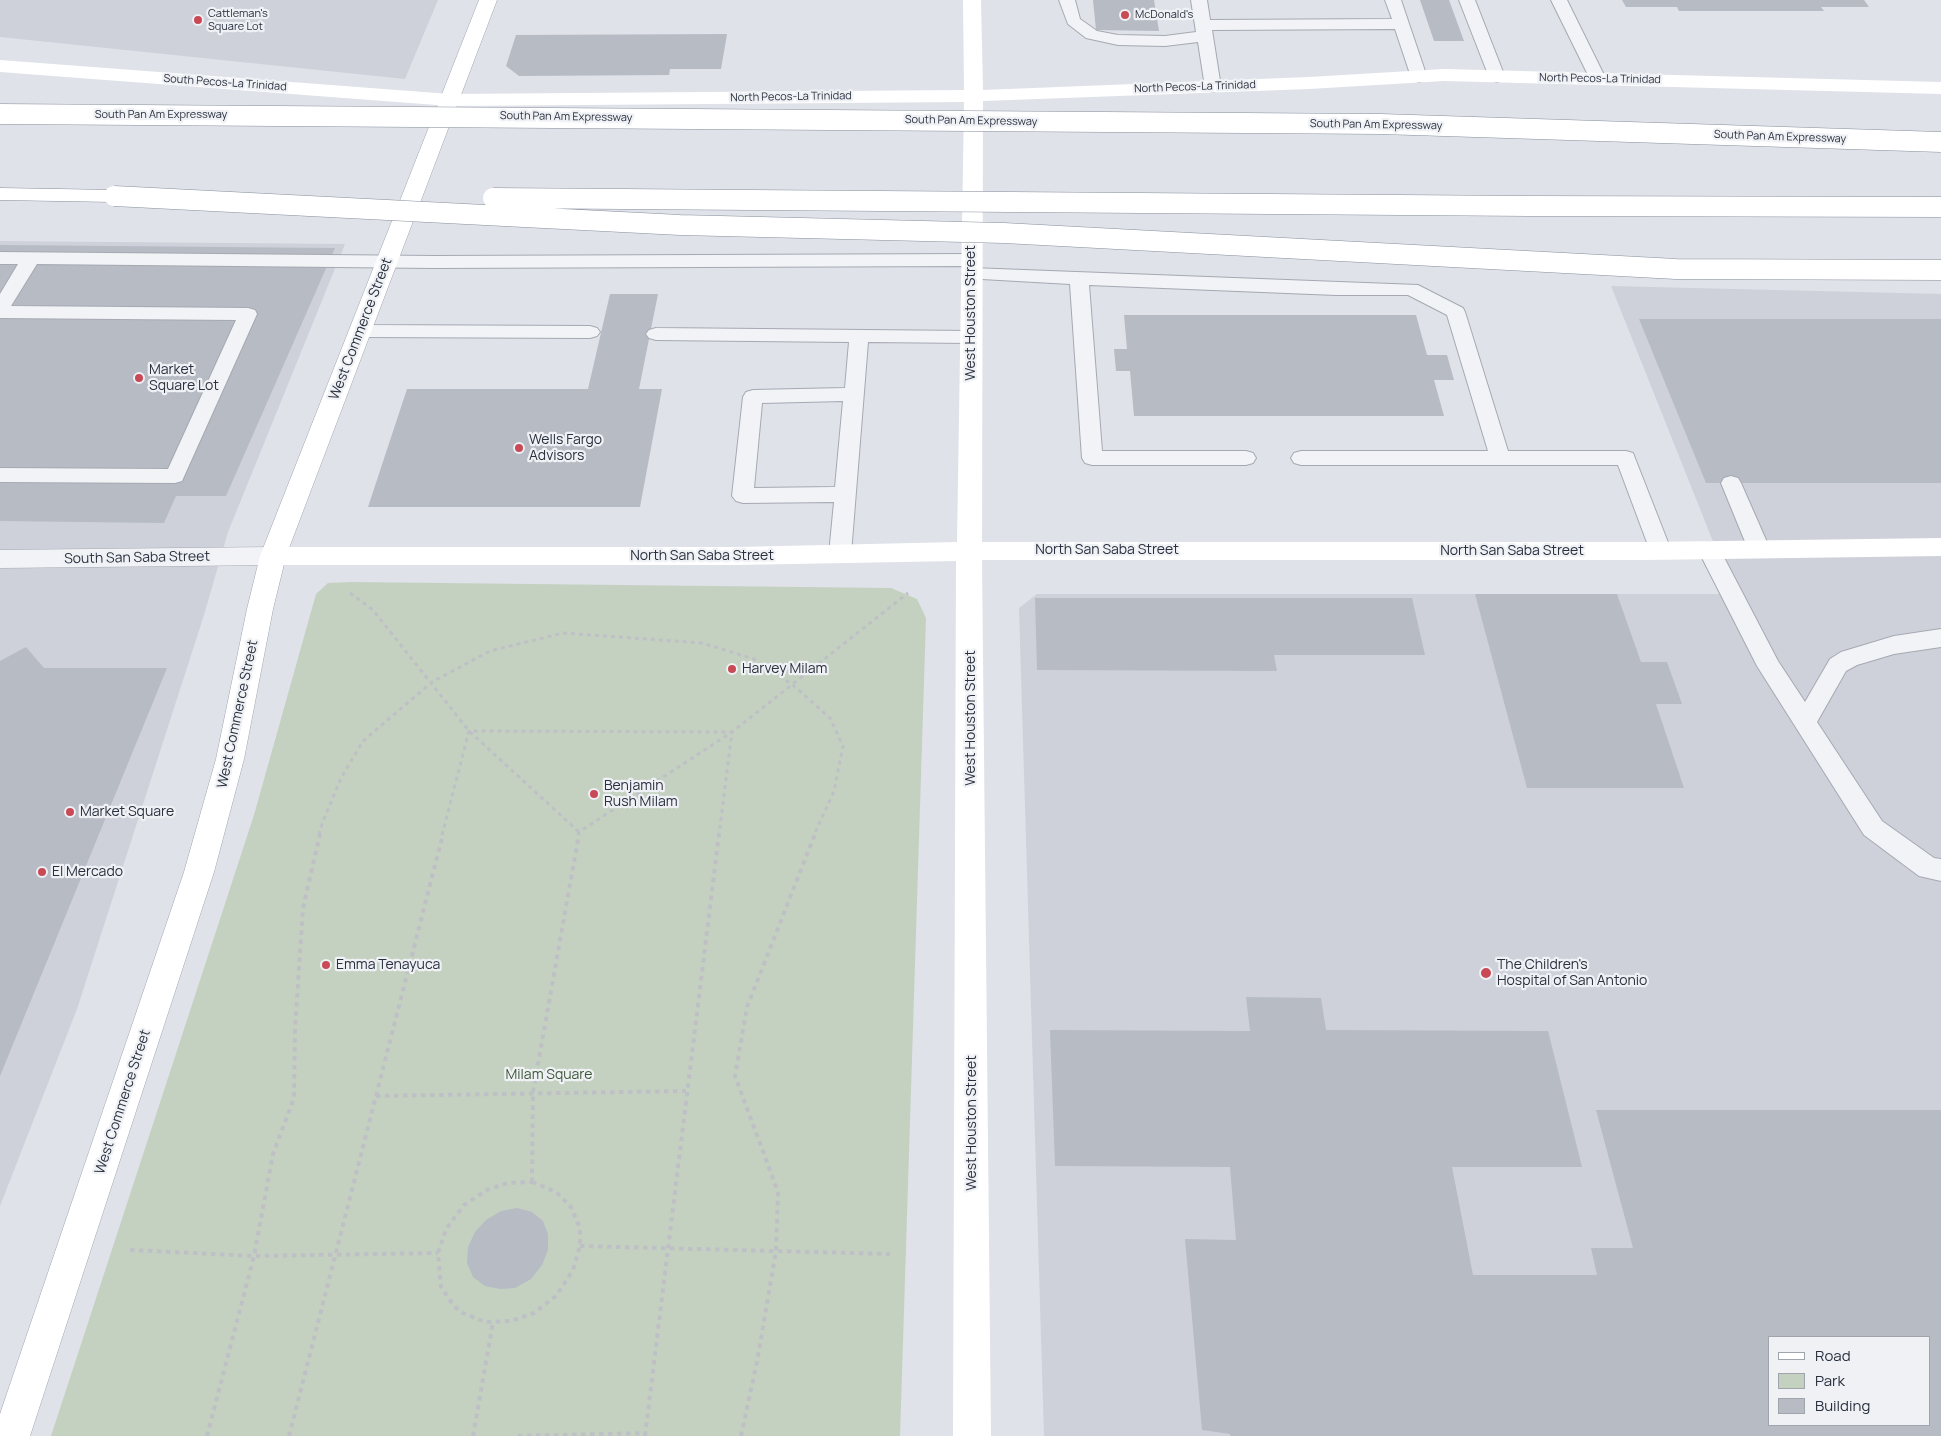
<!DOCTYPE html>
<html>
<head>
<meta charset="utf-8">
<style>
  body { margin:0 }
  #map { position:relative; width:1941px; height:1436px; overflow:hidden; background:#dfe2e8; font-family:Manrope,sans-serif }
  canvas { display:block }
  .legend { position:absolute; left:1768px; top:1336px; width:162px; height:90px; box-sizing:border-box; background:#eff1f5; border:1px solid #a0a4ac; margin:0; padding:6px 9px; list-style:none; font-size:15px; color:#29303e }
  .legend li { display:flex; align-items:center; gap:10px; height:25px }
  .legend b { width:25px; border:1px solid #a0a4ac }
</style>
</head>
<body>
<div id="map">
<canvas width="1941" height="1436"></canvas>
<ul class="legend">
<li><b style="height:6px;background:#fff"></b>Road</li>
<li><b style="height:14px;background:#c4d1c1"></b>Park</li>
<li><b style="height:14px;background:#b7bbc4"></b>Building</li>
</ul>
</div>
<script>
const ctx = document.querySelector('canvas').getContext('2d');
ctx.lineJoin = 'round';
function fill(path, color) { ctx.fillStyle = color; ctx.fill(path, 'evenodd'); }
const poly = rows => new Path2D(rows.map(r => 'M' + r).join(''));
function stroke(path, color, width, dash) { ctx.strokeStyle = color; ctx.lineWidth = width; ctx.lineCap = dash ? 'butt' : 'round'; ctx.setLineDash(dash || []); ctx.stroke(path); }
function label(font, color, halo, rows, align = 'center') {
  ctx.font = font + ' Manrope,sans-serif'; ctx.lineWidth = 4.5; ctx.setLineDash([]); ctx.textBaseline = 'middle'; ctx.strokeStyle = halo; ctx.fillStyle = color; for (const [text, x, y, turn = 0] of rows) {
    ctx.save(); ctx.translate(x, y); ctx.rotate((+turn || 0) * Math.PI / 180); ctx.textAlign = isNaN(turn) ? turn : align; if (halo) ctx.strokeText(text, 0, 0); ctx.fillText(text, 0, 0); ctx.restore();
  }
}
fill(poly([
  [0,0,438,0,405,79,0,37],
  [0,241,345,244,228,532,204,615,77,1009,0,1206],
  [1611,286,1941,294,1941,1436,1044,1436,1019,608,1037,594,1734,594],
  [1770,1337,1930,1337,1930,1425,1770,1425]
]), '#ced1da');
fill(poly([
  [351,582,891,588,917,599,926,618,900,1436,51,1436,254,815,316,594,328,583]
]), '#c4d1c1');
fill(poly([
  [1093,0,1154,0,1159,31,1096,30],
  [1420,0,1449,0,1464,41,1434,41],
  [1622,0,1864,0,1869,7,1821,7,1824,11,1679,11,1677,7,1626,7],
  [727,34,721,69,670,69,669,75,519,76,506,66,516,35],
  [0,245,335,248,226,496,176,496,164,523,0,521],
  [610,294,658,294,639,389,662,389,640,507,368,507,407,389,588,389],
  [1124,315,1416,315,1427,355,1447,355,1454,380,1434,380,1444,416,1134,416,1130,371,1116,371,1114,349,1127,349],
  [1639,319,1941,319,1941,483,1706,483],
  [1475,594,1617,594,1641,662,1667,662,1682,704,1656,704,1684,788,1527,788],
  [1035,598,1412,598,1425,655,1274,655,1277,671,1037,670],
  [26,647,44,668,167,668,0,1076,0,661],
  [1246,997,1321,998,1326,1030,1548,1031,1582,1167,1452,1167,1473,1275,1597,1275,1591,1248,1633,1248,1596,1110,1941,1110,1941,1436,1230,1436,1230,1434,1202,1430,1185,1239,1236,1240,1230,1167,1055,1166,1050,1030,1250,1031],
  [1770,1337,1930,1337,1930,1425,1770,1425],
  [517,1208,532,1212,543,1221,548,1234,548,1250,542,1265,531,1279,515,1288,500,1289,485,1286,473,1277,467,1263,468,1247,475,1232,486,1220,501,1211]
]), '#b7bbc4');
const lane = poly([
  [1059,0,1075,0,1080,19,1097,31,1118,35,1165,36,1196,32,1191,0,1207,0,1210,20,1392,19,1385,0,1401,0,1427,77,1425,80,1419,82,1413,80,1411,77,1395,29,1212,30,1221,87,1219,90,1213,92,1207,90,1205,87,1198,42,1165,46,1118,45,1086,38,1068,24,1059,0],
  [1459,0,1475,0,1505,77,1503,80,1497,82,1491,80,1489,77,1459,0],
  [1551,0,1567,0,1606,79,1604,82,1598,84,1592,82,1590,79,1551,0],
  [0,252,434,256,971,254,977,256,980,260,977,264,971,266,434,268,37,264,11,306,248,308,255,310,257,314,182,481,175,483,0,482,0,468,168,469,236,320,0,318,0,294,18,264,0,264,0,252],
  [971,268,1418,285,1463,308,1465,312,1508,451,1626,451,1633,453,1671,550,1668,556,1660,558,1652,556,1618,465,1301,465,1294,463,1291,458,1294,453,1301,451,1488,451,1447,315,1408,295,1336,295,1089,285,1102,451,1246,451,1253,453,1256,458,1253,463,1246,465,1092,465,1085,463,1082,458,1070,284,964,278,962,274,964,270,971,268],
  [361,325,590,326,597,328,600,332,597,336,590,338,361,337,354,335,351,331,354,327,361,325],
  [656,328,971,331,978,333,981,337,978,341,971,343,868,342,851,554,848,560,840,562,832,560,829,554,834,502,743,503,736,501,732,496,743,397,746,392,753,390,845,388,849,342,656,340,649,338,646,334,649,330,656,328],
  [843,401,835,487,754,488,762,403,843,401],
  [1731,476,1738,478,1741,483,1770,549,1767,555,1759,557,1751,555,1748,549,1721,483,1724,478,1731,476],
  [1709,542,1717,544,1778,661,1805,702,1830,659,1841,652,1894,636,1941,629,1941,647,1894,654,1857,665,1846,671,1817,722,1882,821,1934,858,1941,859,1941,881,1919,876,1864,835,1757,666,1698,550,1701,544,1709,542]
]);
const street = poly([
  [273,547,282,550,286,556,282,562,273,565,0,568,0,550,273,547]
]);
const primary = poly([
  [479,0,497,0,286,556,273,609,244,759,214,872,30,1436,0,1436,0,1414,184,872,216,759,247,609,260,556,479,0]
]);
const highway = poly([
  [0,188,114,190,121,192,124,196,121,200,114,202,0,200,0,188]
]);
stroke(lane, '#a5a9b2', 2);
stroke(street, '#a5a9b2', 1);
stroke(primary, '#9fa6b3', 1);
stroke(highway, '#878f9e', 1);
stroke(poly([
  [350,593,373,610,469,731,579,832],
  [319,835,322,824,341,778,363,741,432,682,490,651,563,633,702,643,754,659,793,685,830,718,843,746,834,791,814,835],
  [442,835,469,731,732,732,719,835],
  [578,835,579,832,732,732,908,593]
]), '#bec0c6', 3, [4, 4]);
stroke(poly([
  [376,1096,686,1091],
  [532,1182,533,1092,579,834],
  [532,1182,556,1192,571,1207,580,1228,580,1246,573,1270,556,1296,534,1313,511,1321,493,1322,485,1322,463,1313,454,1306,441,1287,438,1253,446,1229,464,1205,487,1190,507,1183,532,1182],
  [580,1246,890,1254],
  [130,1250,254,1256,438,1253],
  [207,1436,254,1256,273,1154,294,1098,295,1029,303,908,320,834],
  [289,1436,443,834],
  [473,1436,493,1322],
  [518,1436,645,1433],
  [645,1436,719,834],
  [741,1436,757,1362,776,1251,778,1192,735,1076,747,1007,815,834]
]), '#bec0c6', 4, [4.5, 4.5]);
fill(lane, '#f2f3f6');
fill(street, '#f2f3f6');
fill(poly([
  [963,0,981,0,983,90,1309,77,1444,69,1941,82,1941,94,1444,81,1309,89,983,101,982,542,1646,542,1941,538,1941,556,1646,560,982,560,991,1436,953,1436,956,561,737,565,273,565,264,562,260,556,264,550,273,547,737,547,957,542,964,102,450,106,0,72,0,60,450,94,964,90,963,0]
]), '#fff');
fill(primary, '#fff');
fill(highway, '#fff');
const highwayBridge = poly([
  [0,114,1381,124,1941,142],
  [114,196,680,225,1004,233,1676,269,1941,270],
  [493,198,1529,206,1941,207]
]);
stroke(highwayBridge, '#878f9e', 21, []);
stroke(highwayBridge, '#fff', 20);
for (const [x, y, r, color] of [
  [1125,15,5,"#c74a56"],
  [198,20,5,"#c74a56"],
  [139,378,5,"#c74a56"],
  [519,448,5,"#c74a56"],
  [732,669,5,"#c74a56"],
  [594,794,5,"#c74a56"],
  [70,812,5,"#c74a56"],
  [42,872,5,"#c74a56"],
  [326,965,5,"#c74a56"],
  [1486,973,6,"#c74a56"]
]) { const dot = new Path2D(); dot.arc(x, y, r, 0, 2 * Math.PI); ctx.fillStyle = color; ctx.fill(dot); stroke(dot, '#eff1f5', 2); }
label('11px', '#29303e', '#eff1f5', [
  ["Cattleman's",208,14],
  ["Square Lot",208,27],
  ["McDonald's",1135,15]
], 'left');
label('11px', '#29303e', '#eff1f5', [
  ["North Pecos-La Trinidad",1600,79,1],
  ["South Pecos-La Trinidad",225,83,4],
  ["North Pecos-La Trinidad",1195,87,-2],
  ["North Pecos-La Trinidad",791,97,-1],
  ["South Pan Am Expressway",161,115],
  ["South Pan Am Expressway",566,117,1],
  ["South Pan Am Expressway",971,121,1],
  ["South Pan Am Expressway",1376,125,1],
  ["South Pan Am Expressway",1780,137,2]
]);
label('14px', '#29303e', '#eff1f5', [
  ["West Houston Street",971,313,-90],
  ["West Commerce Street",361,329,-69],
  ["North San Saba Street",1107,550],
  ["North San Saba Street",1512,551],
  ["North San Saba Street",702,556],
  ["South San Saba Street",137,558,-1],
  ["West Commerce Street",238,714,-78],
  ["West Houston Street",971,718,-90],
  ["West Commerce Street",123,1102,-72],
  ["West Houston Street",972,1123,-90]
]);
label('14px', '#29303e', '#eff1f5', [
  ["Market",149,370],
  ["Square Lot",149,386],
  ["Wells Fargo",529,440],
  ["Advisors",529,456],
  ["Harvey Milam",742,669],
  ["Benjamin",604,786],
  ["Rush Milam",604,802],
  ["Market Square",80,812],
  ["El Mercado",52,872],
  ["Emma Tenayuca",336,965],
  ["The Children's",1497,965],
  ["Hospital of San Antonio",1497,981]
], 'left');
label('14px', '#3c5937', '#eff1f5', [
  ["Milam Square",549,1075]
]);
</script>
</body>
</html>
